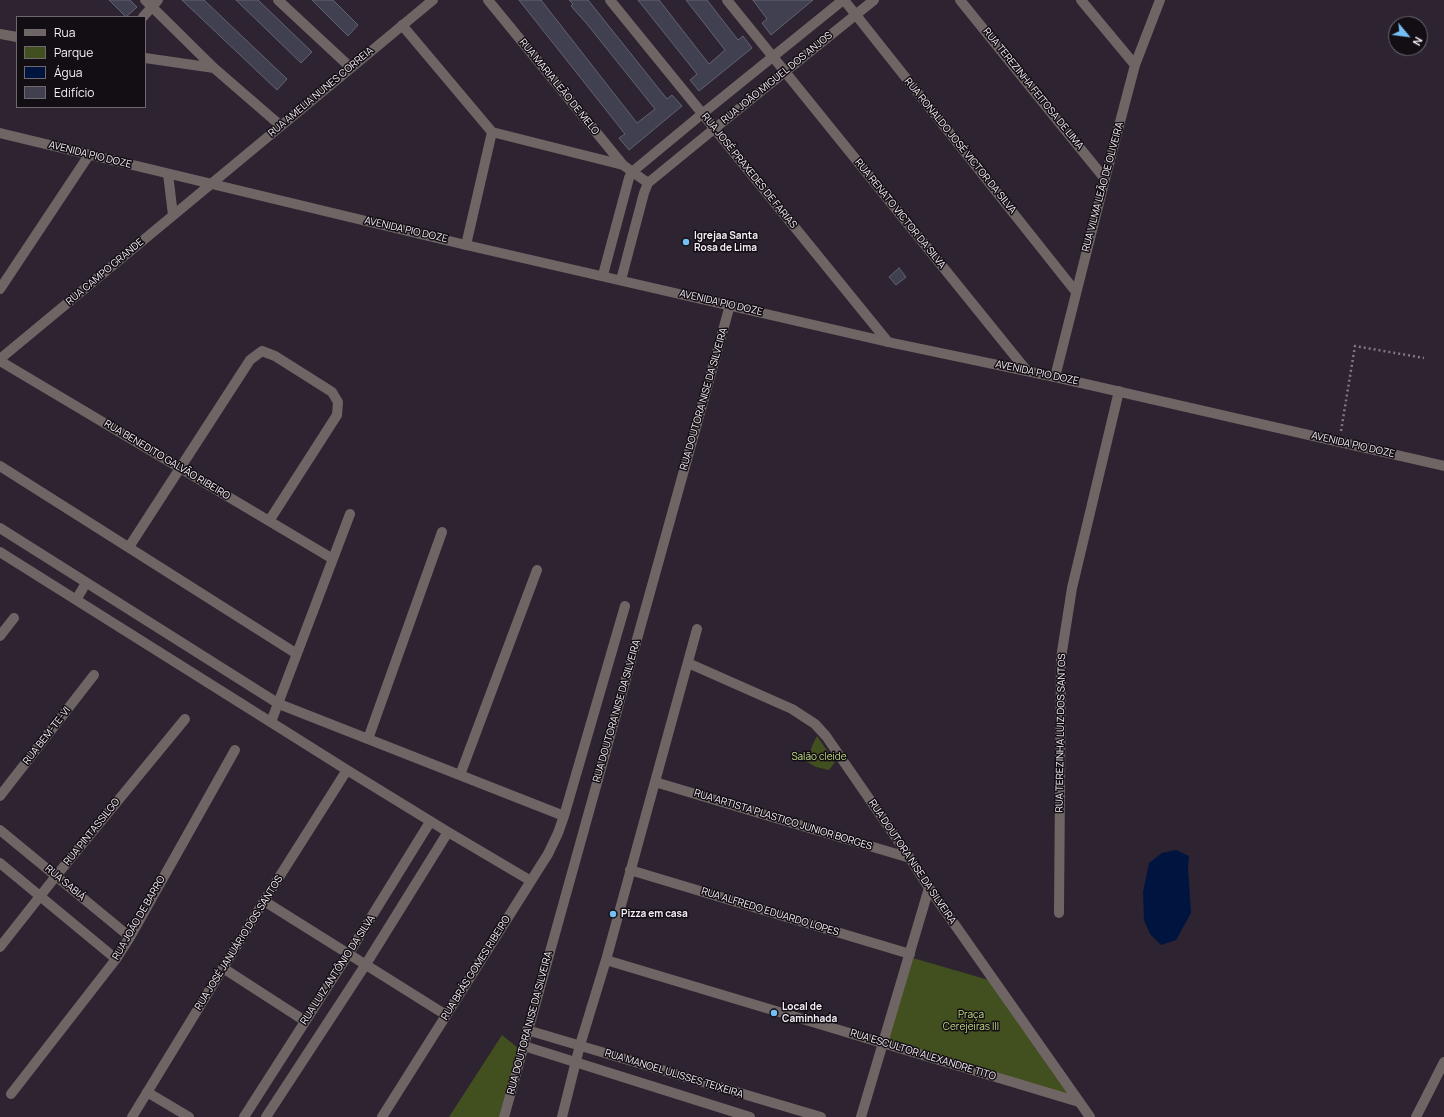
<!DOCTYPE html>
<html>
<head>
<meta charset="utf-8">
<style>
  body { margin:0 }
  #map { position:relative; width:1444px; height:1117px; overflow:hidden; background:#2e2330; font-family:Manrope,sans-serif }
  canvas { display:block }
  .legend { position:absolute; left:16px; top:16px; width:130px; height:92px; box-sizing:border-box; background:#130e14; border:1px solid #6e686f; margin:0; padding:5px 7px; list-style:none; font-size:12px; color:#f7eff8 }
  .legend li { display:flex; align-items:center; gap:8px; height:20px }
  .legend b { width:20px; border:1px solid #6e686f }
  .north { position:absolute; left:1388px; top:16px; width:40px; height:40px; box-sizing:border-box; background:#130e14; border:1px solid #6e686f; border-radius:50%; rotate:119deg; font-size:11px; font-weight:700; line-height:16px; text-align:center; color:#f7eff8 }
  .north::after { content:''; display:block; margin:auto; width:14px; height:18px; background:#74c0f6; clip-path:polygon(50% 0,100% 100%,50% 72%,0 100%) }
</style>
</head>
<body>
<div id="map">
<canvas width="1444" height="1117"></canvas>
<ul class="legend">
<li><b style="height:5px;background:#6f6565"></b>Rua</li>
<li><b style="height:11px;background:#424f1e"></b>Parque</li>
<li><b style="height:11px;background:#001440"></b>Água</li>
<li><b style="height:11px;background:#414051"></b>Edifício</li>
</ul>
<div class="north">N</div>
</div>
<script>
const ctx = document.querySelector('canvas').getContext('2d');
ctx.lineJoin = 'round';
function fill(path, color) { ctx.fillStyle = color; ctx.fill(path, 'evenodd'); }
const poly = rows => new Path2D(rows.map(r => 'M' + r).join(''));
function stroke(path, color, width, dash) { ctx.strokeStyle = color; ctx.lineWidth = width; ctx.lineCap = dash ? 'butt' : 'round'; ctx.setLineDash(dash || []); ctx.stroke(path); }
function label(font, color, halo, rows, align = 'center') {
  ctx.font = font + ' Manrope,sans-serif'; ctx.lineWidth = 3; ctx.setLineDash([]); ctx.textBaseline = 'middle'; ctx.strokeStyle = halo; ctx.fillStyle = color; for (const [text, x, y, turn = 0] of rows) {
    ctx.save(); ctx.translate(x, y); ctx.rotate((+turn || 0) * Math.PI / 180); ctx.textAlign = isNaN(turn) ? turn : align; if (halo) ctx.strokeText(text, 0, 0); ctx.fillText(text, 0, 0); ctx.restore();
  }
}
fill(poly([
  [817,736,835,762,829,770,816,767,807,762,812,746],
  [913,958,999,983,1079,1100,888,1041],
  [502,1035,518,1048,499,1117,449,1117]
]), '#424f1e');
fill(poly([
  [1176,850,1189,856,1188,868,1191,913,1176,940,1161,945,1150,934,1144,920,1143,892,1149,863,1162,853]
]), '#001440');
const building = poly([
  [109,0,130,0,137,7,126,17,109,0],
  [182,0,204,0,287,79,277,90,182,0],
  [236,0,258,0,312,52,301,63,236,0],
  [312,0,333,0,358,25,348,36,312,0],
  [519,0,541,0,637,123,655,109,587,24,571,6,573,4,569,0,588,0,667,99,672,95,682,106,629,150,619,138,625,134,519,0],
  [638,0,659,0,709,64,725,50,686,0,707,0,738,40,743,36,752,48,699,91,690,80,697,74,638,0],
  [753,0,813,0,771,35,762,23,767,19,753,0],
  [899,268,906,277,896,285,889,277,899,268]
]);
fill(building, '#414051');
stroke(building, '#636274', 1);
stroke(poly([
  [1341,431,1355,346,1424,358]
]), '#827884', 2.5, [2, 3]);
stroke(poly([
  [145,0,214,68,281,126],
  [278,0,350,67],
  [488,0,623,165,648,183],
  [610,0,888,342],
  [727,0,1027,371],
  [844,0,1076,292],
  [960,0,1105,179],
  [1081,0,1135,65],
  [143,17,158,0],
  [402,25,492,132,623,165],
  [0,34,17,37],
  [145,58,214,68],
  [168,174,173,215],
  [466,245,492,132],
  [603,275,629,178,632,172,702,114,843,0],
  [621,280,644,193,648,183,714,129,874,0],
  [0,289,89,155],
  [0,359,433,0],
  [0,361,333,559],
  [1055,377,1105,179,1135,65,1160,0],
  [0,466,297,654],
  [0,528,279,704,564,816],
  [129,547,250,360,262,351,275,356,332,392,338,402,337,415,269,521],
  [0,552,347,770,448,832,531,881],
  [76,600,86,583],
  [0,636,14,618],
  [688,663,792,709,815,724,826,736,910,858,929,888,1090,1117],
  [271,722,350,514],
  [368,739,442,532],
  [460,775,537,570],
  [655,782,910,858],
  [0,796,94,675],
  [0,830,130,937],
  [0,863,116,959],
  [630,870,910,954],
  [264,901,446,1015],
  [1059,913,1061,658,1072,588,1119,391],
  [0,947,56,876,185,719],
  [606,960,1079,1102],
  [223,968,305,1021],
  [527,1030,821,1117],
  [524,1046,750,1117],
  [147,1092,189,1117],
  [11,1094,116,959,130,937,235,750],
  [132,1117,264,901,347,770],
  [244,1117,349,953,430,822],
  [266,1117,366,964,448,832],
  [382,1117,548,854,558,833,564,816,625,606],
  [504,1117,730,305],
  [562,1117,580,1045,606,960,697,629],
  [861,1117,929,888],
  [1416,1117,1444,1062]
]), '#6f6565', 10);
stroke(poly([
  [0,133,466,245,888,342,1055,377,1444,466]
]), '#6f6565', 10);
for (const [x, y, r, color] of [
  [686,242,4,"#74c0f6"],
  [613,914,4,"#74c0f6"],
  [774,1013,4,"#74c0f6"]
]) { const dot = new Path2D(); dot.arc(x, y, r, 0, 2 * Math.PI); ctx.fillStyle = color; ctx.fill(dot); stroke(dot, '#130e14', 1.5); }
label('10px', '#f7eff8', '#130e14', [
  ["RUA JOÃO MIGUEL DOS ANJOS",777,78,-39],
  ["RUA MARIA LEÃO DE MELO",559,87,51],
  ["RUA TEREZINHA FEITOSA DE LIMA",1033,89,51],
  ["RUA AMELIA NUNES CORREIA",321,92,-40],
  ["RUA RONALDO JOSÉ VICTOR DA SILVA",960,146,51],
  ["AVENIDA PIO DOZE",90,155,14],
  ["RUA JOSÉ PRAXEDES DE FARIAS",749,171,51],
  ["RUA VILMA LEÃO DE OLIVEIRA",1103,187,-75],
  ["RUA RENATO VICTOR DA SILVA",900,214,51],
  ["AVENIDA PIO DOZE",406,230,13],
  ["RUA CAMPO GRANDE",105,272,-40],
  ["AVENIDA PIO DOZE",721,303,13],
  ["AVENIDA PIO DOZE",1037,373,12],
  ["RUA DOUTORA NISE DA SILVEIRA",704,399,-74],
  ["AVENIDA PIO DOZE",1353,445,13],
  ["RUA BENEDITO GALVÃO RIBEIRO",167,460,31],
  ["RUA DOUTORA NISE DA SILVEIRA",617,711,-74],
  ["RUA TEREZINHA LUIZ DOS SANTOS",1061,733,-89],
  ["RUA BEM-TE-VI",47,736,-52],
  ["RUA ARTISTA PLASTICO JUNIOR BORGES",783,820,17],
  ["RUA PINTASSILGO",92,832,-51],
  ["RUA DOUTORA NISE DA SILVEIRA",912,862,56],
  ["RUA SABIÁ",65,883,40],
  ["RUA ALFREDO EDUARDO LOPES",770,912,17],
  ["RUA JOÃO DE BARRO",139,918,-60],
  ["RUA JOSÉ JANUÁRIO DOS SANTOS",239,943,-58],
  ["RUA BRÁS GOMES RIBEIRO",476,968,-58],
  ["RUA LUIZ ANTÔNIO DA SILVA",338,970,-57],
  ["RUA DOUTORA NISE DA SILVEIRA",530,1023,-75],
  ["RUA ESCULTOR ALEXANDRE TITO",923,1055,17],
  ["RUA MANOEL ULISSES TEIXEIRA",674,1074,17]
]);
label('bold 10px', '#f7eff8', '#130e14', [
  ["Igrejaa Santa",694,236],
  ["Rosa de Lima",694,248],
  ["Pizza em casa",621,914],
  ["Local de",782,1007],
  ["Caminhada",782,1019]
], 'left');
label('10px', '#c2dc82', '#130e14', [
  ["Salão cleide",819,757],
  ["Praça",971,1015],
  ["Cerejeiras III",971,1027]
]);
</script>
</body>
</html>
